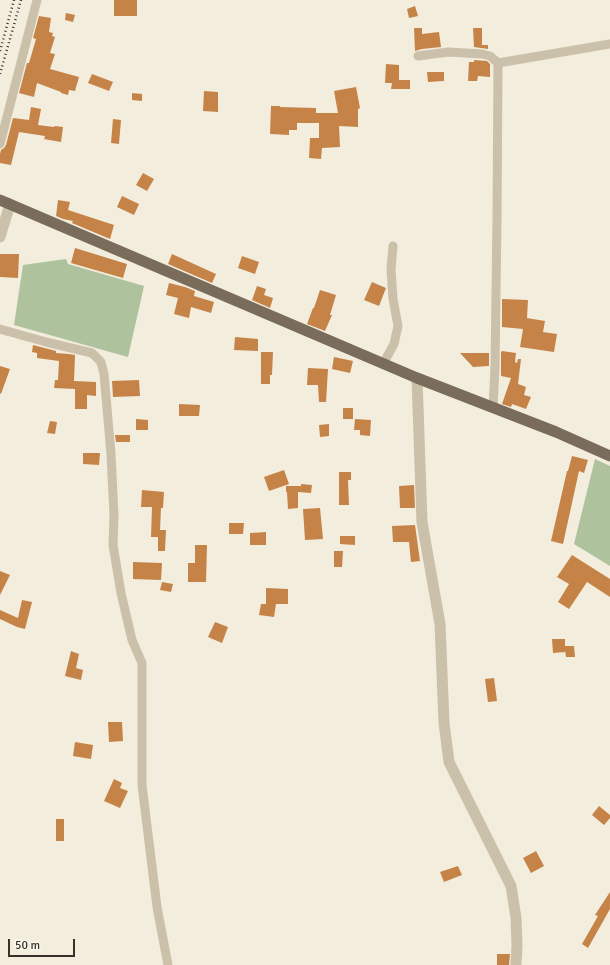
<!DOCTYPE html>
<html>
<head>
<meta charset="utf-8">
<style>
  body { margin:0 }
  #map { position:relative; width:610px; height:965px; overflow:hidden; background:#f2eddd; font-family:Signika,sans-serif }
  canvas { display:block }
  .scale { position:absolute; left:8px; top:939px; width:67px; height:18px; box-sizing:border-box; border:2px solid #383129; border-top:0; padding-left:5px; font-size:12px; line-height:14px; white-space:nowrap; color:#383129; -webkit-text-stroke:3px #faf6ea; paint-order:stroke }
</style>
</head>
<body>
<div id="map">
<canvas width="610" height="965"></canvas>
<div class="scale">50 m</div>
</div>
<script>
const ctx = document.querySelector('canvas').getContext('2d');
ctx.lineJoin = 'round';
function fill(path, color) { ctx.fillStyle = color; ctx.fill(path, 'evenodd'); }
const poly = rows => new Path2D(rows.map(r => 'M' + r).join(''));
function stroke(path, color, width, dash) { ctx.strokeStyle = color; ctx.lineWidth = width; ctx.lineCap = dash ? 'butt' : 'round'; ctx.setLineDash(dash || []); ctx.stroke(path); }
fill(poly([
  [66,259,68,264,144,286,128,357,14,325,23,265],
  [595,459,610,466,610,566,574,544]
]), '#adc29d');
fill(poly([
  [114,0,137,0,137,16,114,16],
  [415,6,418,16,409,18,407,9],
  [66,13,75,15,73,22,65,20],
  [39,16,51,18,49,32,53,33,52,36,55,37,50,53,55,54,50,69,79,77,75,91,69,90,68,95,61,93,61,92,37,83,34,97,19,93,27,63,29,63,36,39,33,38],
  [414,28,422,28,422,34,439,32,441,47,422,49,415,51],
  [473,28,482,28,482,45,488,45,488,49,474,47],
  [474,60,487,61,490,64,490,77,478,76,477,81,468,81,469,62,474,62],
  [386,64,399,65,399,80,410,80,410,89,391,89,392,83,385,83],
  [427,72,444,72,444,81,428,82],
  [92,74,113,82,109,91,88,83],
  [356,87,360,108,358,109,358,127,339,126,340,147,322,148,321,159,309,158,310,138,319,138,319,123,297,123,297,130,289,130,289,135,270,134,271,106,280,106,280,107,316,108,316,113,338,113,334,91],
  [204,91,218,92,218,112,203,111],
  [132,93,142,94,142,101,132,100],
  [31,107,41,109,38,125,54,127,55,126,63,127,61,142,44,139,45,136,19,132,11,165,0,163,0,154,1,150,4,148,6,145,13,118,29,120],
  [113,119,121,120,119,144,111,143],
  [143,173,154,179,147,191,136,185],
  [122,196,139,204,134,215,117,207],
  [58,200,70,202,68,210,114,225,110,239,72,223,73,221,63,219,56,216],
  [75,248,127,264,123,278,71,263],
  [0,254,19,254,18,278,0,277],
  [172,254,216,274,212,283,168,264],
  [242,256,259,262,255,274,238,268],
  [372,282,386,288,379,306,364,300],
  [169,283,185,287,195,291,194,296,214,302,211,313,191,307,189,318,174,314,178,298,166,295],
  [257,286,266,289,264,295,273,298,270,308,252,300],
  [320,290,336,295,330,315,332,315,325,331,307,324,313,308,314,308],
  [502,299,528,300,527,318,545,321,543,332,557,334,554,352,520,347,523,329,502,327],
  [235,337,258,339,258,351,234,350],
  [33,345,56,351,56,353,69,354,75,355,74,381,96,382,96,396,87,395,87,409,75,409,75,389,54,388,55,380,58,380,59,361,37,358,37,353,32,352],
  [502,351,516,353,515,362,517,363,518,359,521,359,518,384,526,387,524,395,531,397,526,409,512,404,511,407,502,404,511,378,501,376,501,352],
  [261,352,273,352,272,375,270,375,270,384,261,384],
  [460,353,489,353,489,366,473,367],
  [334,357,353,361,350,373,332,369],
  [0,366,10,369,1,394,0,393],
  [308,368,328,369,326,402,319,402,318,385,307,385],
  [139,380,140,396,113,397,112,381],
  [179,404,200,405,199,416,179,416],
  [343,408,353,408,353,419,343,419],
  [136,419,148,420,148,430,136,430],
  [355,419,371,420,370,436,360,435,360,430,354,430],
  [50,421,57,422,55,434,47,433],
  [329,424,329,436,320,437,319,425],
  [115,435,130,435,130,442,116,442],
  [83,453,100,453,99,465,83,464],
  [572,456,588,460,584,473,579,471,563,544,551,541,567,471,568,471],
  [284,470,289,484,269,491,264,477],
  [339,472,351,472,351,480,348,480,349,505,339,505],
  [301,484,312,485,311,493,298,492,298,508,288,509,287,492,286,492,286,486,301,486],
  [414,485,415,508,400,508,399,486],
  [142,490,164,492,163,508,161,508,160,530,166,530,165,551,158,551,158,537,151,537,152,507,141,507],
  [320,508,323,539,305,540,303,509],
  [229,523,244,523,243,534,229,534],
  [415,525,420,561,411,562,409,542,393,542,392,526],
  [266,532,266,545,250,545,250,533],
  [340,536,355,536,355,545,340,544],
  [195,545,207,545,206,582,188,582,188,563,195,563],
  [334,551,343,551,342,567,334,567],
  [572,555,610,579,610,597,587,582,569,609,558,602,569,584,557,577],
  [133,562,162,563,161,580,133,579],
  [0,571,10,575,0,595],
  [162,582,173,584,171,592,160,590],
  [266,588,288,589,288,604,276,604,274,617,259,615,261,604,266,604],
  [22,600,32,602,25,629,17,627,0,619,0,610,18,618],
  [215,622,228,627,222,643,208,637],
  [552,639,565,639,565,646,574,646,575,657,566,657,565,650,565,652,553,653],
  [71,651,79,654,76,668,83,670,81,680,65,676],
  [494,678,497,701,488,702,485,679],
  [108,722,122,722,123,741,109,742],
  [75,742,93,745,91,759,73,756],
  [114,779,122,783,120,788,128,791,120,808,104,801],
  [599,806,610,815,610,818,604,825,592,815],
  [56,819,64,819,64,841,56,841],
  [536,851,544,866,531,873,523,858],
  [458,866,462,875,444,882,440,872],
  [610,892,610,909,588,948,582,944,598,916,595,915],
  [497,954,510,954,509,965,497,965]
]), '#c68347');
stroke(poly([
  [418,56,448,52,482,54,490,56,498,63,497,218,495,367,493,408],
  [498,63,610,44],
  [0,144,37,0],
  [0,329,46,342,92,353,101,362,104,374,111,454,114,516,113,545,121,593,132,640,142,663,142,785,157,907,168,965],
  [383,364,394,344,398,326,393,299,391,269,393,246]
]), '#cbc0a9', 9);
stroke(poly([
  [0,237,10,204],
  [417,378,422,522,440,624,444,723,449,762,511,886,516,918,517,945,516,965]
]), '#cbc0a9', 11);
stroke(poly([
  [0,200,417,378,556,432,610,456]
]), '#7a6c5a', 11);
stroke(poly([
  [0,51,14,0],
  [0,74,21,0]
]), '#383129', 2.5, [1, 3]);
</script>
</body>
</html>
